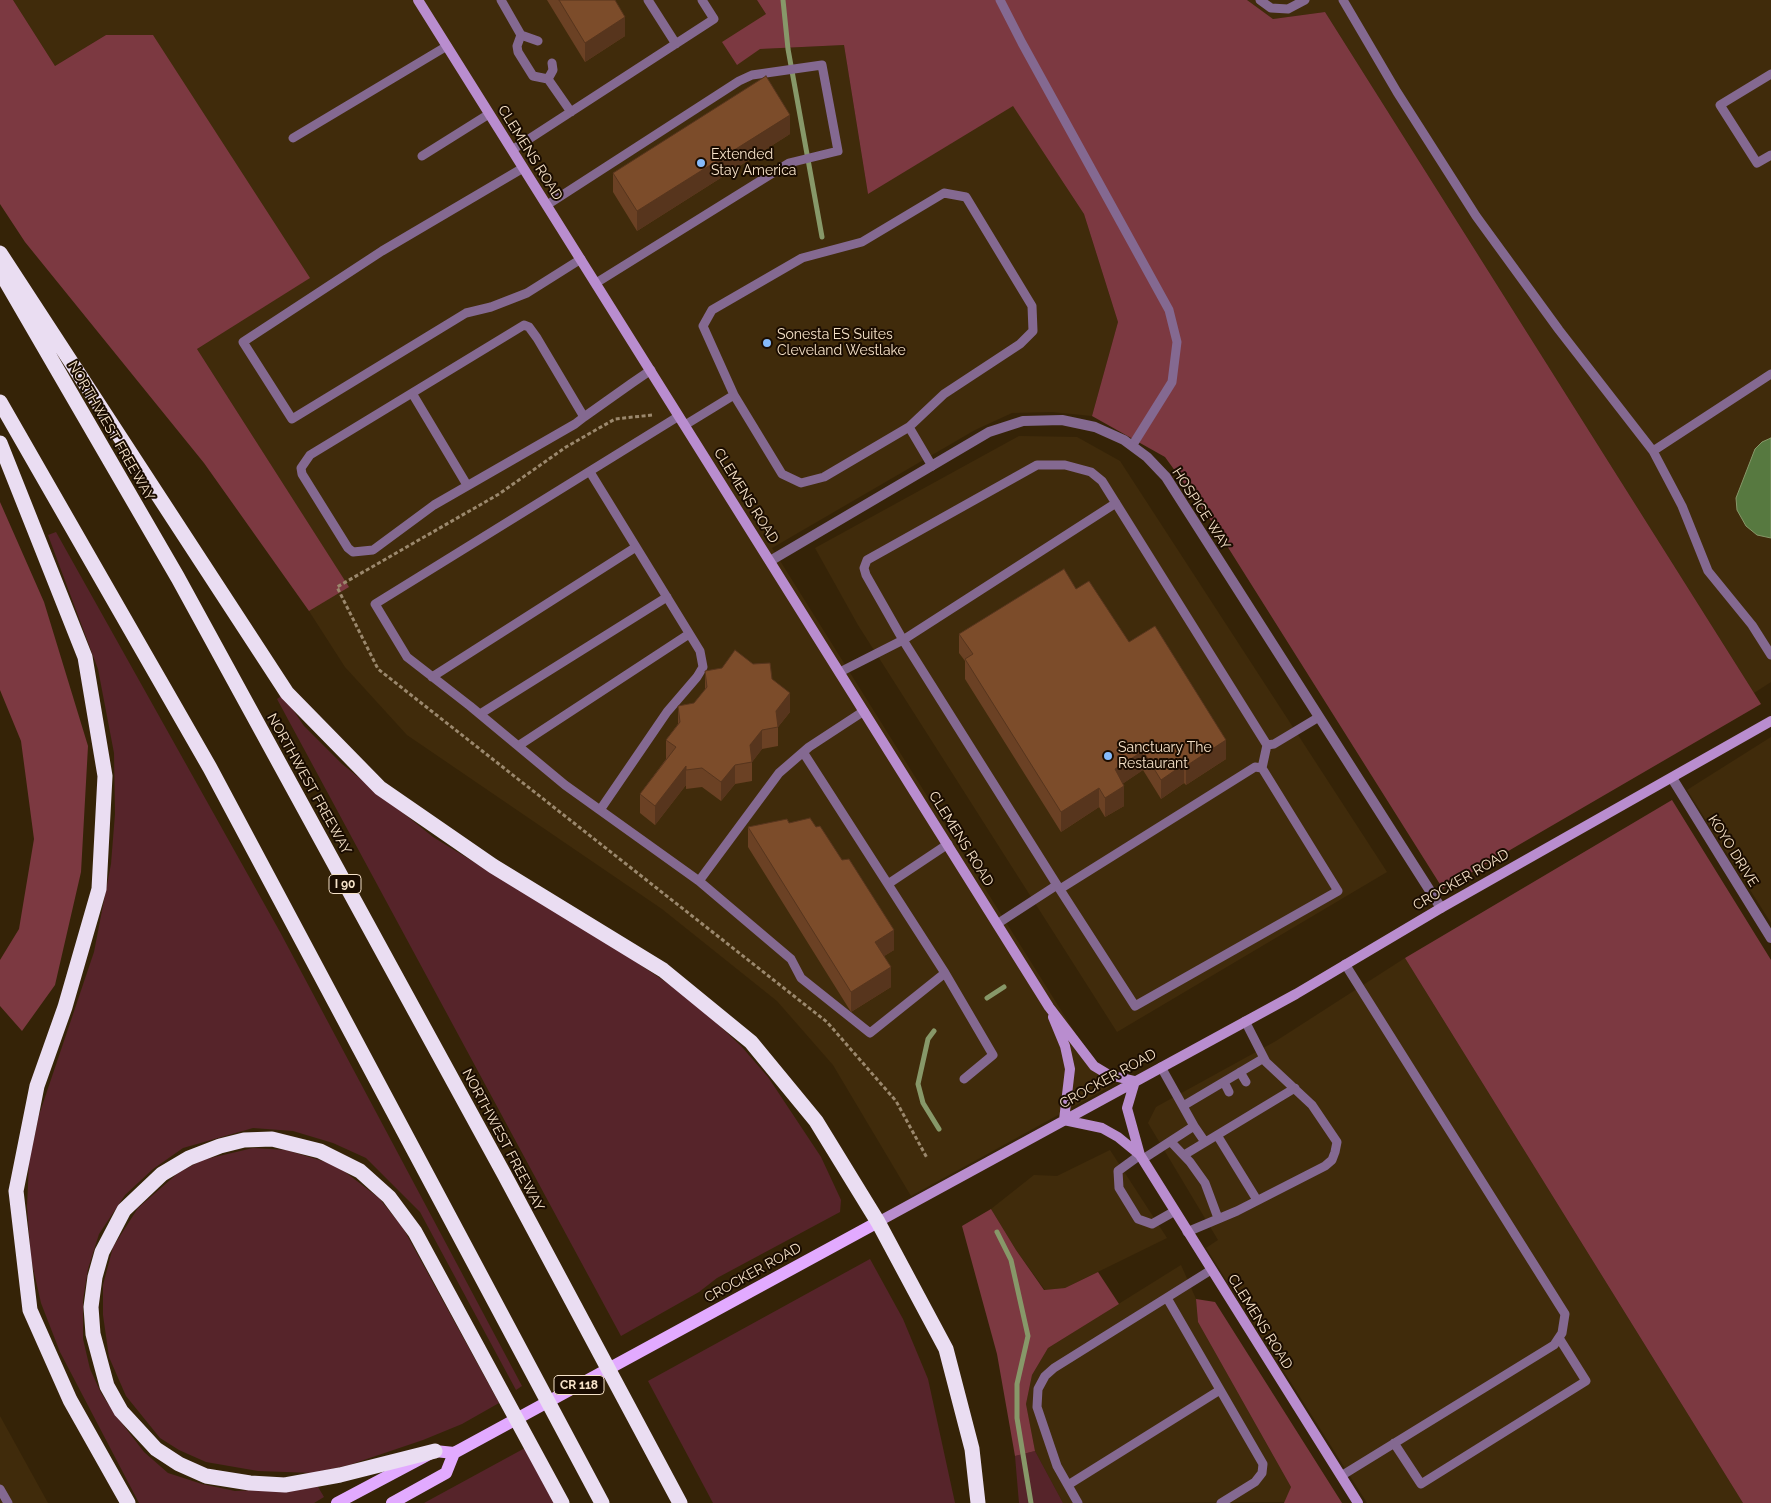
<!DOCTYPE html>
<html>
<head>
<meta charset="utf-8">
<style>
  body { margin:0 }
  canvas { display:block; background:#352307 }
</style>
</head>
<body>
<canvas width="1771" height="1503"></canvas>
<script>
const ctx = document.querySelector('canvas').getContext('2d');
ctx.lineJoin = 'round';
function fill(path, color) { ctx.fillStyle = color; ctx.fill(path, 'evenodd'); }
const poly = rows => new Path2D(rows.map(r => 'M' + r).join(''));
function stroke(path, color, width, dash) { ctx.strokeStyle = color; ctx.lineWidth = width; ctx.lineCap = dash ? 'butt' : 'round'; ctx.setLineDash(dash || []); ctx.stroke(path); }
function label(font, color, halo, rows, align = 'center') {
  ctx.font = font + ' Raleway,sans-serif'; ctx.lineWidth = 4; ctx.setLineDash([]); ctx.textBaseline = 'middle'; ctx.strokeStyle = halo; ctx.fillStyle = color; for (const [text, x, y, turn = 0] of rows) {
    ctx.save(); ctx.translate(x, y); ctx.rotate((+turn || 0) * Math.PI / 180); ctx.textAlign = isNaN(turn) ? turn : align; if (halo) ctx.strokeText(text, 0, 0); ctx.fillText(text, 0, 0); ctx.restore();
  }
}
fill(poly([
  [13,0,757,0,766,14,760,49,844,45,868,194,1013,105,1084,214,1118,322,1092,416,1052,412,1012,413,975,430,772,548,1109,1087,911,1196,833,1065,777,1001,662,909,407,735,345,667,309,611,348,586,197,349,309,278,106,35,55,66],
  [1247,0,1771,0,1771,682,1754,693,1325,12,1273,19],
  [1019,436,1077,437,1120,461,1387,872,1117,1032,858,625,815,548],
  [1771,737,1771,923,1687,790],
  [1405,958,1743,1503,1367,1503,1206,1248,1218,1240,1148,1123,1156,1107,1276,1041],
  [1110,1150,1167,1238,1065,1288,1045,1290,1016,1250,991,1209,1034,1175,1057,1176],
  [1181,1265,1196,1299,1198,1322,1291,1487,1286,1502,1063,1503,1035,1451,1026,1404,1032,1375,1048,1348],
  [0,1416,48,1503,0,1503]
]), '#402b0b');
fill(poly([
  [56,532,280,932,522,1386,516,1390,420,1212,366,1158,333,1143,293,1131,253,1128,183,1148,153,1169,125,1195,99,1234,88,1269,83,1300,83,1339,90,1369,101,1393,114,1413,144,1452,168,1473,202,1484,235,1491,318,1487,324,1497,314,1503,139,1503,60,1352,41,1303,31,1259,27,1207,29,1162,39,1115,94,952,111,864,115,814,114,753,98,669,48,535],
  [283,695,304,726,342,764,433,837,624,954,691,999,741,1046,768,1077,821,1157,841,1200,840,1212,717,1278,699,1292,621,1336,277,699],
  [253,1148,286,1150,336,1165,379,1198,403,1228,499,1403,462,1424,423,1440,349,1465,313,1473,258,1471,206,1462,179,1450,160,1438,126,1396,109,1357,103,1315,103,1285,113,1247,138,1208,178,1173,202,1160],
  [870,1259,903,1319,928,1379,955,1503,713,1503,648,1381],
  [525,1448,555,1503,424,1503],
  [1035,1451,1063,1503,1019,1503,1015,1456]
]), '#56242a');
fill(poly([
  [0,0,13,0,55,66,106,35,153,35,310,278,197,349,349,587,309,611,204,463,25,242,0,204],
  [757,0,1247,0,1273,19,1325,12,1761,704,1443,889,1212,522,1165,457,1092,416,1118,322,1084,214,1013,106,868,194,844,45,760,49,737,65,722,42,766,14],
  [0,502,44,602,88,746,81,872,55,985,22,1031,0,1006,0,960,19,929,34,839,21,741,0,690],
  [1672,800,1771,960,1771,1503,1743,1503,1405,958],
  [991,1209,1016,1250,1044,1290,1065,1288,1098,1272,1119,1304,1048,1348,1032,1375,1026,1404,1035,1451,1015,1456,997,1354,962,1226],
  [1196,1299,1215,1302,1342,1503,1284,1503,1291,1487,1198,1322]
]), '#7c3941');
const water = poly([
  [1771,438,1771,538,1757,535,1746,526,1737,510,1736,498,1755,449,1762,442,1771,438]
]);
fill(water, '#577940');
stroke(water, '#879869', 1);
stroke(poly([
  [783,0,788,49,822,237],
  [987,998,1004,987],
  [934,1031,928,1039,918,1084,923,1103,939,1129],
  [997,1232,1011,1260,1028,1336,1017,1384,1017,1418,1031,1503]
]), '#879869', 5);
stroke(poly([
  [652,415,615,419,566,447,499,494,337,587,378,669,827,1022,896,1101,927,1158]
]), '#9b886d', 3, [4, 2.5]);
stroke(poly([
  [501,0,521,35,538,41],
  [648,0,676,44],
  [1000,0,1022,43,1169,310,1177,342,1172,382,1132,446],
  [1260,0,1271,8,1288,9,1305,0],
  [1343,0,1397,92,1476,216,1559,330,1653,451,1682,506,1708,571,1752,625,1771,655],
  [521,35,517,46,518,52,533,76,548,79,571,112],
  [1771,74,1720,105,1757,163,1771,155],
  [548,79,553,70,552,63],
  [293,138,447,46],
  [512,150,714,19,702,0],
  [422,156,489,114],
  [523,168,382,251,243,342,292,419,466,313,491,307,527,293,581,259],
  [547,205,739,81,752,75,822,65,838,151,789,163,596,283],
  [412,393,467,485],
  [679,416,375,604,407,657,470,706,565,785,699,881,791,959,801,978,870,1033,945,973,803,752],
  [584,417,537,338,529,327,524,325,310,455,301,468,302,474,348,548,353,552,373,550,434,505,575,424,584,417,632,383,651,370],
  [685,425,734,395,703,326,712,310,802,258,862,242,944,193,966,197,1032,306,1033,331,1020,344,944,394,909,427,824,477,801,483,782,474,734,395],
  [909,427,932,466],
  [1653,451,1771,374],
  [590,472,700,651,703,667,697,677,667,712,600,810],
  [840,672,903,640,866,575,864,568,867,560,1037,465,1065,465,1091,472,1102,481,1267,745,1274,744,1319,717],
  [432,677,636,547],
  [480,714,667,597],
  [518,746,689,634],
  [699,881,779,773,809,747,864,711],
  [888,884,948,844],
  [1057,885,903,640,1116,503],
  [1060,889,1255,767,1262,768],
  [997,924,1057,885,1135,1006,1338,891,1262,768,1267,745],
  [945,973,993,1055,964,1079],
  [1240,1072,1246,1082],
  [1224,1082,1229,1092],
  [1183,1106,1264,1058],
  [1194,1126,1205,1142],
  [1217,1135,1257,1200],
  [1171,1142,1190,1162,1205,1183,1218,1218],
  [1140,1155,1118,1171,1119,1188,1138,1219,1152,1224,1175,1211],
  [1184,1155,1295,1088],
  [1143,1159,1194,1126,1161,1067],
  [1187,1232,1237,1211,1325,1166,1332,1160,1335,1152,1337,1142,1312,1105,1266,1062,1245,1021],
  [1167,1298,1263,1464,1262,1473,1255,1482,1221,1503],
  [1394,1443,1421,1484,1586,1381,1559,1338],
  [1341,1476,1554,1345,1562,1333,1565,1314,1345,964],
  [1068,1485,1220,1390],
  [0,1489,8,1503],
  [1078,1503,1057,1466,1037,1407,1038,1389,1045,1376,1054,1368,1211,1270]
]), '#846991', 9);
stroke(poly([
  [770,561,989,432,1023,421,1062,420,1095,427,1124,440,1147,457,1166,477,1441,908],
  [1672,778,1771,938]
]), '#846991', 10);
stroke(poly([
  [418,0,1049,1007,1094,1066,1109,1075,1135,1081],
  [1053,1017,1065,1046,1070,1069,1064,1120],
  [1135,1081,1127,1108,1140,1155,1358,1503],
  [1064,1120,1102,1128,1118,1137,1140,1155],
  [878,1222,1296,994,1441,908,1771,721]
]), '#b98dcf', 10);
stroke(poly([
  [337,1503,435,1451,454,1453,878,1222],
  [392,1503,446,1473,454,1453]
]), '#e2aaff', 12);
stroke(poly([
  [0,253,287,693,380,788,493,866,663,970,751,1042,816,1121,878,1222,946,1349,972,1449,978,1503],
  [0,271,178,578,504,1174,680,1503],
  [0,402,210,768,602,1503],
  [0,443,85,657,105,776,99,889,65,1007,37,1086,16,1191,30,1310,70,1400,128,1503],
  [435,1451,340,1475,285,1485,250,1483,206,1476,179,1464,156,1449,121,1411,107,1386,93,1334,91,1307,95,1277,102,1252,124,1210,162,1174,189,1158,220,1146,244,1140,272,1139,320,1151,360,1171,389,1197,415,1232,562,1503]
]), '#eaddf2', 15);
fill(poly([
  [547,0,615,0,625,36,585,62],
  [790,134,637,231,613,192,613,173],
  [1076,589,1129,642,1226,759,1186,785,1184,783,1161,799,1143,770,1122,784,1124,806,1105,817,1099,807,1061,832,965,679,965,661,959,653,959,634],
  [705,671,772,679,790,712,778,727,778,746,762,749,752,762,752,781,735,784,721,801,702,787,686,789,686,785,655,825,640,813,640,794,666,759,666,740,678,724,678,706,694,703,705,690],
  [789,823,894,950,884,956,891,987,851,1012,748,847,748,827]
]), '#6b4124');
fill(poly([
  [625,17,625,36,585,62,585,43],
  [790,115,790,134,637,231,637,211],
  [790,693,790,712,778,727,776,711],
  [762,730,762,749,752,762,750,745],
  [1226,740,1226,759,1186,785,1186,766],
  [1143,751,1143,770,1115,789,1115,769],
  [1184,764,1184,783,1161,799,1161,780],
  [735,765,735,784,721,801,721,782],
  [686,766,686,785,655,825,655,806],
  [1124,786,1124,806,1105,817,1105,798],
  [1099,788,1099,807,1061,832,1061,812],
  [894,930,894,950,875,962,875,942],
  [891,967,891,987,851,1012,851,992]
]), '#57351d');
const building = poly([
  [559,0,615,0,625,17,585,43,559,0],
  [766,76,790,115,637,211,613,173,766,76],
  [1064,569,1076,589,1089,581,1129,642,1155,626,1226,740,1186,766,1184,764,1161,780,1143,751,1115,769,1124,786,1105,798,1099,788,1061,812,965,659,973,654,959,634,1064,569],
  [735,650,753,664,770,663,772,679,790,693,776,711,778,727,762,730,750,745,752,762,735,765,721,782,702,768,686,770,686,766,655,806,640,794,676,747,666,740,680,722,678,706,694,703,707,687,705,671,722,668,735,650],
  [810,818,816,827,820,826,842,860,849,859,894,930,875,942,891,967,851,992,748,827,787,819,789,823,810,818]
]);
fill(building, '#7c4c2a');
stroke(building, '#57351d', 1);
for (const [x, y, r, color] of [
  [701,163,5,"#86bbfb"],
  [767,343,5,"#86bbfb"],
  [1108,756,5,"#86bbfb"]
]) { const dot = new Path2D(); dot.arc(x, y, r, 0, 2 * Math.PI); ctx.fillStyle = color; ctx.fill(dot); stroke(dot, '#1a0c00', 2); }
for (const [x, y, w] of [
  [345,884,32],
  [579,1385,50]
]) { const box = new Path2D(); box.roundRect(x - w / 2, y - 9.5, w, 19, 4); ctx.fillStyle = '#1a0c00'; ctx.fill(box); stroke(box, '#f6e2c8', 1); }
label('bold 12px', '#f6e2c8', null, [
  ["I 90",345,884],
  ["CR 118",579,1385]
]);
label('14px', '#f6e2c8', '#1a0c00', [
  ["CLEMENS ROAD",530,153,58],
  ["NORTHWEST FREEWAY",111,431,60],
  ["CLEMENS ROAD",746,496,58],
  ["HOSPICE WAY",1201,509,57],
  ["NORTHWEST FREEWAY",309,784,61],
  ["CLEMENS ROAD",961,839,58],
  ["KOYO DRIVE",1733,851,58],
  ["CROCKER ROAD",1461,880,-30],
  ["CROCKER ROAD",1108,1079,-29],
  ["NORTHWEST FREEWAY",503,1140,62],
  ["CROCKER ROAD",753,1273,-29],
  ["CLEMENS ROAD",1260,1322,58]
]);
label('14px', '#f6e2c8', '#1a0c00', [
  ["Extended",711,155],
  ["Stay America",711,171],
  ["Sonesta ES Suites",777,335],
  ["Cleveland Westlake",777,351],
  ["Sanctuary The",1118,748],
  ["Restaurant",1118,764]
], 'left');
</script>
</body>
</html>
